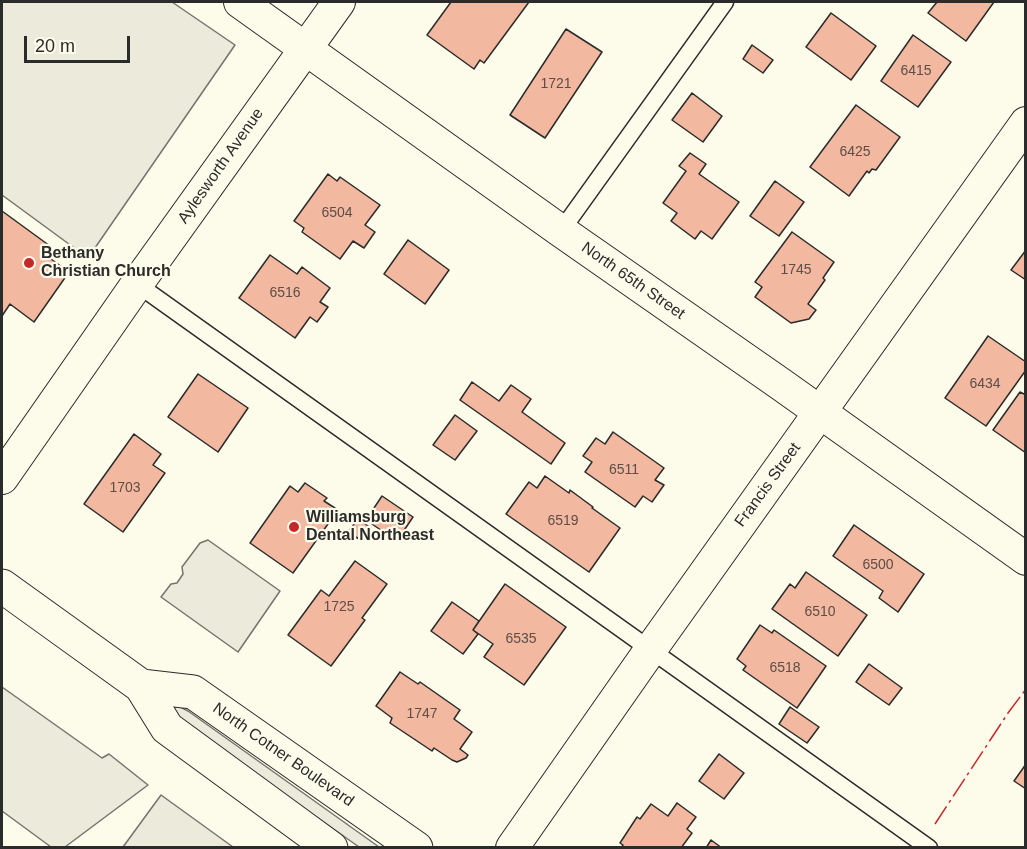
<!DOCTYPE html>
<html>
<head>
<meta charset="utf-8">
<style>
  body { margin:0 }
  #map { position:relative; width:1027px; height:849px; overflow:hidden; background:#fdfbea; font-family:Arial,sans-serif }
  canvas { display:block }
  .frame { position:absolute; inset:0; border:3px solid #2b2b2b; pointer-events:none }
  .scale { position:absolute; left:24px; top:36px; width:106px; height:27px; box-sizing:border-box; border:3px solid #2b2b2b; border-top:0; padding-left:8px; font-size:18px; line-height:21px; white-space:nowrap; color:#2b2b2b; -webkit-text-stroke:4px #fdfbea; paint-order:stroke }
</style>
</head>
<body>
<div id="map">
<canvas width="1027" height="849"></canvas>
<div class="frame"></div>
<div class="scale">20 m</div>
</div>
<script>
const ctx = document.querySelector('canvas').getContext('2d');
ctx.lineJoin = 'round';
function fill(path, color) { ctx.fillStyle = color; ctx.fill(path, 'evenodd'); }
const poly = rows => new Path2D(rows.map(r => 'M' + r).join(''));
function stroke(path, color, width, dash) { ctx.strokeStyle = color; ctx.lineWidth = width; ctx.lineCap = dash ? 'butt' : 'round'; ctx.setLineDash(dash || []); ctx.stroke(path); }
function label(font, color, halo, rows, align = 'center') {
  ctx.font = font + ' Arial,sans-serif'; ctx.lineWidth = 4.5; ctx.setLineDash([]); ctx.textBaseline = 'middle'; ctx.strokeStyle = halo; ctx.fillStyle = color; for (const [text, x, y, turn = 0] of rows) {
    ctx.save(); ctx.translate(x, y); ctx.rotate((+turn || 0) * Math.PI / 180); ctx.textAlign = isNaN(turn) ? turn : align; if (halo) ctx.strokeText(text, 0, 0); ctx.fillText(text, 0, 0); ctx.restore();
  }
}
const green = poly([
  [165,699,188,711,379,847,359,847,182,722,165,699]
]);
fill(green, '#ecebdb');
stroke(green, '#74746e', 1.5);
const parking = poly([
  [2,2,172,2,235,45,88,258,2,195,2,2],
  [208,540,280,591,238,652,161,597,171,584,177,583,183,574,182,567,200,543,208,540],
  [2,687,102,758,109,754,148,785,65,847,51,847,2,811,2,687],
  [161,795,233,847,123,847,161,795]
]);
fill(parking, '#eceadb');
stroke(parking, '#74746e', 1.5);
const building = poly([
  [451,2,529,2,484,63,480,60,474,69,427,35,451,2],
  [937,2,994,2,966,41,928,13,937,2],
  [831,13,876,46,851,80,806,47,831,13],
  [566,29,602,52,545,138,510,115,566,29],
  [913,35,951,62,918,107,881,81,913,35],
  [752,45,773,60,763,73,743,59,752,45],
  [692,93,722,116,703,142,672,120,692,93],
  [856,105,900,137,876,170,872,169,869,173,867,171,849,196,810,167,856,105],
  [690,153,706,164,699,174,739,202,712,239,701,231,695,239,671,221,677,213,663,203,686,171,679,166,690,153],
  [328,174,337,181,340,177,380,205,365,225,375,232,364,248,353,241,340,259,302,232,304,228,294,221,328,174],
  [775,181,804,202,779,236,750,216,775,181],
  [2,211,50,246,44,254,69,272,34,322,10,304,2,316,2,211],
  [792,232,834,262,823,278,825,280,808,304,816,310,809,319,791,323,755,297,762,287,755,282,792,232],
  [408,240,449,270,425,304,384,274,408,240],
  [1026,250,1026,280,1011,270,1026,250],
  [270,255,297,274,302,267,330,288,320,302,328,307,317,322,310,317,295,338,239,298,270,255],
  [988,336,1026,362,1026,370,986,426,945,398,988,336],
  [198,374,248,408,218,452,168,417,198,374],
  [472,382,499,401,511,385,531,399,522,412,565,443,551,464,460,400,472,382],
  [1020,392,1026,395,1026,453,993,430,1020,392],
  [455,415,477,431,455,460,433,445,455,415],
  [613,432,664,468,655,480,664,485,652,502,643,496,635,507,585,472,592,462,583,456,596,438,605,444,613,432],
  [134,434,161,454,153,465,165,473,123,532,84,504,134,434],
  [545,476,569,493,570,490,593,507,592,508,620,528,589,572,506,514,529,482,537,488,545,476],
  [305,483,327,498,324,501,338,510,293,573,250,543,290,486,298,492,305,483],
  [382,496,413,517,397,541,366,520,382,496],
  [358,519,371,528,362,541,348,532,358,519],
  [854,525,924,574,898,612,879,598,883,591,833,556,854,525],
  [355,561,387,584,362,618,365,620,331,666,288,635,321,590,329,596,355,561],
  [806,572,867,615,838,656,772,609,790,584,795,588,806,572],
  [505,584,566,627,524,685,484,657,493,644,473,630,505,584],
  [452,602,479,621,473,630,478,634,463,654,431,631,452,602],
  [760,625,772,633,774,630,826,666,797,708,743,670,746,666,737,659,760,625],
  [869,664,902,688,889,705,856,682,869,664],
  [400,672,418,684,420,682,460,710,454,719,472,732,460,749,468,755,466,758,457,762,452,760,434,748,432,751,390,723,392,718,376,706,400,672],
  [790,707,819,727,807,743,779,724,790,707],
  [719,754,744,773,724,799,699,781,719,754],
  [1026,764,1026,789,1014,781,1026,764],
  [677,803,696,817,687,829,692,833,681,848,621,848,623,845,620,843,637,817,640,819,651,804,668,816,677,803],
  [711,840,722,848,706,848,711,840]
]);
fill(building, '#f2b8a0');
stroke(building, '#2b2b2b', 1.5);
const service = poly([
  [561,231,725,2],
  [137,284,929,848]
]);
const minor = poly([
  [240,2,561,231,782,385,1026,559],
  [2,478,137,284,339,2],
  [512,848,651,649,1026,123]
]);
const secondary = poly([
  [2,586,141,686,167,728,331,848],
  [141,686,193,692,416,848]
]);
stroke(service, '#2b2b2b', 19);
stroke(minor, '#2b2b2b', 34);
stroke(secondary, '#2b2b2b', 35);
stroke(service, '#fdfbea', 16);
stroke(minor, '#fdfbea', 32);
stroke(secondary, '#fdfbea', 33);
stroke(poly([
  [935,824,1008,713,1026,689]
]), '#c62828', 1.5, [21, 4.5, 3, 4.5]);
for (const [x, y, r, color] of [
  [29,263,6,"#c62828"],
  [294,527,6,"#c62828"]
]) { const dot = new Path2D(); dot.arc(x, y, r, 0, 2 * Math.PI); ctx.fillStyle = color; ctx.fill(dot); stroke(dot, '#fdfbea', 2); }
label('14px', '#5d4e48', null, [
  ["6415",916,71],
  ["1721",556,84],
  ["6425",855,152],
  ["6504",337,213],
  ["1745",796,270],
  ["6516",285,293],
  ["6434",985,384],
  ["6511",624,470],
  ["1703",125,488],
  ["6519",563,521],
  ["6500",878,565],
  ["1725",339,607],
  ["6510",820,612],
  ["6535",521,639],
  ["6518",785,668],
  ["1747",422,714]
]);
label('16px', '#2b2b2b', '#fdfbea', [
  ["Aylesworth Avenue",221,166,-55],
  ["North 65th Street",633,281,35],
  ["Francis Street",768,485,-54],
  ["North Cotner Boulevard",283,755,35]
]);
label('bold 16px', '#2b2b2b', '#fdfbea', [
  ["Bethany",41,254],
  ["Christian Church",41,272],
  ["Williamsburg",306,518],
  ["Dental Northeast",306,536]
], 'left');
</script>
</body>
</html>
